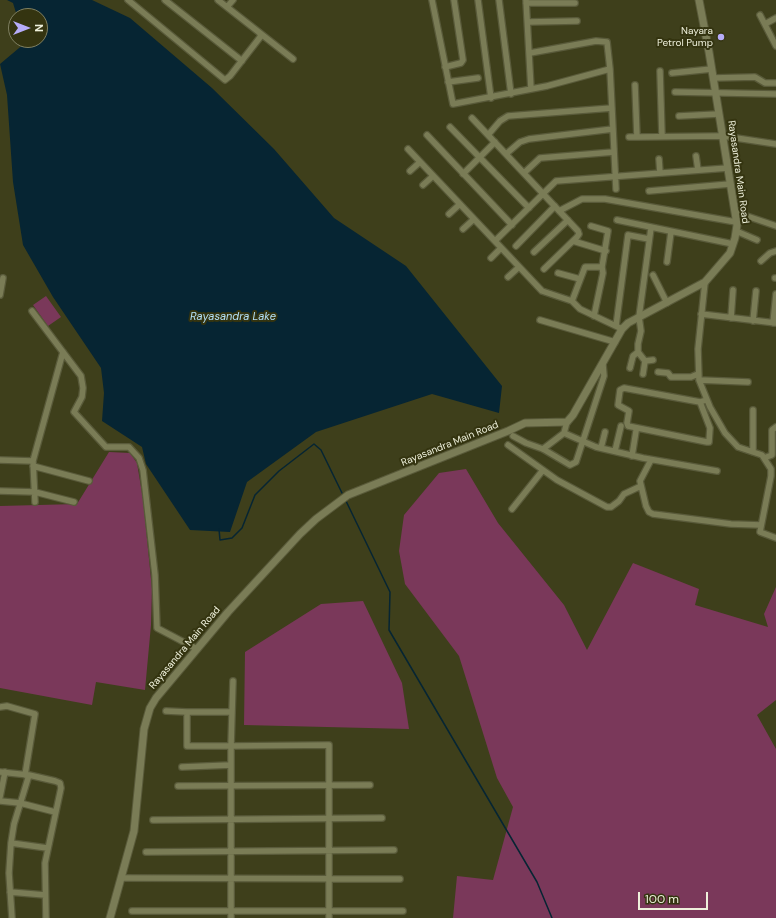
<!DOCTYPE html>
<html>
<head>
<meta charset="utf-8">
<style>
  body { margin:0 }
  #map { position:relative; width:776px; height:918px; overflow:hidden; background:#3e3f1b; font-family:"DM Sans",sans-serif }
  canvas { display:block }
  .north { position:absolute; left:8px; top:8px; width:40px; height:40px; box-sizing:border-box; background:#343410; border:1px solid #7e7f61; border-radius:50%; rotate:90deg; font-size:11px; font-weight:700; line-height:16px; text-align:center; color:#eef0db }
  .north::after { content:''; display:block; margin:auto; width:14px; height:18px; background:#b6acf8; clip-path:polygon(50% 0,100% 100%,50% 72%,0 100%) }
  .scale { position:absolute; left:638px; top:892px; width:70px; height:18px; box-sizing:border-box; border:2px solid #eef0db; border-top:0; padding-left:5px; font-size:12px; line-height:14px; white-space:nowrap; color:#eef0db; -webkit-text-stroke:3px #343410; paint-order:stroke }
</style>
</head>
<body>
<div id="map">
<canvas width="776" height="918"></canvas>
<div class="north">N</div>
<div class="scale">100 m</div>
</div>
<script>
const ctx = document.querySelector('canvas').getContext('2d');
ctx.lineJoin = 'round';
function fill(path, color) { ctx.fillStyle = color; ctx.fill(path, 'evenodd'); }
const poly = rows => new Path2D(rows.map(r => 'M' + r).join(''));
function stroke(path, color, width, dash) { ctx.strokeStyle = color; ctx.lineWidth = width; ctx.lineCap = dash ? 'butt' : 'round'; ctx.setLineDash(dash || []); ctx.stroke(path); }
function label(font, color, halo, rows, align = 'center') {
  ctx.font = font + ' "DM Sans",sans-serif'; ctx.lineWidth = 4; ctx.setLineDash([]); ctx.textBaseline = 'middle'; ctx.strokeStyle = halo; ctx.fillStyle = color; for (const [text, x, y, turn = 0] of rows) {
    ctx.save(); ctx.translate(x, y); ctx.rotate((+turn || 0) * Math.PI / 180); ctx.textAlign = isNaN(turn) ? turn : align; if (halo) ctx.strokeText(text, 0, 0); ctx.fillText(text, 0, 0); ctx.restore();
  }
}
fill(poly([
  [46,296,61,317,48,326,33,305],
  [109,452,130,453,137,463,143,499,152,589,151,625,145,690,96,682,92,705,0,688,0,506,77,504],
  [466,469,498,523,564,605,587,650,633,563,699,589,695,605,768,627,764,614,776,587,776,700,757,715,776,749,776,918,453,918,457,876,493,880,513,807,497,778,459,656,405,584,399,551,404,515,439,473],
  [363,601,402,683,409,729,244,725,245,652,321,604]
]), '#7a385a');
fill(poly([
  [7,0,92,0,130,18,212,88,274,149,334,218,406,266,502,386,499,413,432,394,316,432,247,482,230,532,190,530,146,464,142,447,102,421,104,393,101,368,53,297,23,245,13,182,7,95,0,64,25,43,24,40,40,40,40,16,17,16,13,3]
]), '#062533');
stroke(poly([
  [346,501,390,592,389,630,537,882,552,918],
  [219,529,220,540,232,538,242,528,255,495,279,471,314,444,321,450,342,493]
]), '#062533', 1.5);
const minor = poly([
  [128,0,225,80,230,76,261,36,260,34],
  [165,0,242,61],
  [218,0,293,59],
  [432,0,453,104,547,86,610,69],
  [478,0,491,98],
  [499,0,511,94],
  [526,0,531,89],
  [526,3,575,3],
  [227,7,233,0],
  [760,15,776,46],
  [528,22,577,21],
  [765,24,776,18],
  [530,53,596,41,607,42,610,69,616,189],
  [445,67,461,63,463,60,454,0],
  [660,71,662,136],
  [672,73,712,69],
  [713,78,755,77,765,83,776,83],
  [448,82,478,78],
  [635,85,637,137,723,136,776,144],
  [675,92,776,94],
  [679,116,719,114],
  [472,118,578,231,579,234,577,237,544,269],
  [450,127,529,208],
  [427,135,512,225],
  [488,135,500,121,508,116,612,108],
  [629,137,637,137],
  [408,149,542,291,572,301,580,309,622,329],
  [506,154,520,142,529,139,613,129],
  [696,156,698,170],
  [659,159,660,173],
  [410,171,420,162],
  [524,173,540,158,614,152],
  [463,174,495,142],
  [423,185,433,176],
  [649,191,730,184],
  [559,211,582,199,605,199,736,222],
  [735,212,776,226],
  [449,214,460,204],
  [617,220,733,244],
  [463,229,474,219],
  [736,231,757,240],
  [495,241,556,181,728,168],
  [573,241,606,251],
  [516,246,555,206],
  [534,252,568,220],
  [491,258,501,248],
  [761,261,770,253,776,251],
  [667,262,671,232],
  [558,273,580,279],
  [653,275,667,303],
  [508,277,519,267],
  [775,278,776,278],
  [705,282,698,349,699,380,710,407,725,433,738,447,762,455,771,469,771,476,760,532,776,538],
  [0,295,3,278],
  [572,301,585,267,602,267,608,231,591,226],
  [32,311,81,376,83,388,82,397,74,412,106,447,129,447,139,458,143,470,155,575,157,628,197,649],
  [701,314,776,323],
  [594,316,603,273,602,267],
  [731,318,733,290],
  [540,320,615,342],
  [753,321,756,291],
  [773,323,776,294],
  [616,326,628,235,649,239],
  [645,361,653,360],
  [630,368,633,356,638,352],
  [658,372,668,373,671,377,691,377,698,374],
  [643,374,645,361,638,352,638,344,641,331,639,317,651,228],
  [699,380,748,382],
  [700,402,710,428,709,442,707,442,628,426,627,423,629,411,618,405,620,390,624,388,700,402,706,400],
  [564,433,596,447,643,458,717,471],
  [513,436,526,443,543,449,570,465,576,462,604,376,603,365],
  [508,445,557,480,607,507,611,507,619,501,624,494,641,486],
  [601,448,605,432],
  [543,449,564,433,567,422],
  [615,451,621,426],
  [753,452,753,410],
  [632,456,636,431],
  [764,458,772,455,772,430,776,427],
  [0,460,33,461],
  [651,460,640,481,646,506,649,512,653,514,731,524,761,525],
  [33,466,89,481],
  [0,491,35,492,74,502],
  [35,502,33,461,63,352],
  [512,509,543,470],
  [0,707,7,706,35,714,25,775],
  [166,711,187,712,187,746,231,746,233,681],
  [187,712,232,712],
  [182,767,231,765],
  [0,772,29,775,55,781,60,783,61,788,45,863,46,918],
  [178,786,370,785],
  [0,797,5,772],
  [0,801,20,803,55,812],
  [153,820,382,818],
  [11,843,47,848],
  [146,852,394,850],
  [121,878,400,879],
  [10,892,45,895],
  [132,911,403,911],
  [12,918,9,873,11,843,14,824,29,775],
  [231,918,231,746,329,745,329,918]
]);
const tertiary = poly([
  [110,918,134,831,144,729,150,708,156,698,228,612,300,534,316,519,348,495,508,431,525,423,567,422,573,415,622,329,628,323,705,282,730,253,735,238,737,225,709,52,699,0]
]);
stroke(minor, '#595a3a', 8);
stroke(tertiary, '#595a3a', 9);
stroke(minor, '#7a7c56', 5.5);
stroke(tertiary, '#7a7c56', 7);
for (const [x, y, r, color] of [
  [721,37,4,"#b6acf8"]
]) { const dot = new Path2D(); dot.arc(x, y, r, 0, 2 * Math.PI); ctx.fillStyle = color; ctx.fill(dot); stroke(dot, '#343410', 1.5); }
label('10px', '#eef0db', '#343410', [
  ["Nayara",713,31],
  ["Petrol Pump",713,43]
], 'right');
label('10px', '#eef0db', '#343410', [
  ["Rayasandra Main Road",738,172,82],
  ["Rayasandra Main Road",450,444,-22],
  ["Rayasandra Main Road",185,648,-50]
]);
label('italic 11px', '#b3e0f7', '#343410', [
  ["Rayasandra Lake",233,317]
]);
</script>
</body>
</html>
